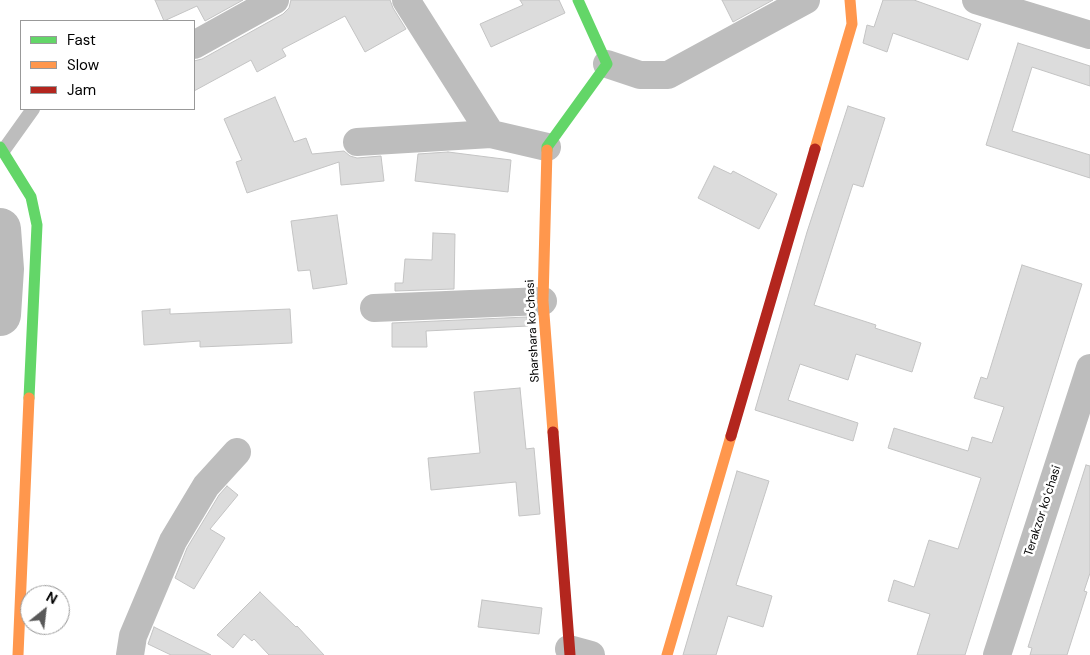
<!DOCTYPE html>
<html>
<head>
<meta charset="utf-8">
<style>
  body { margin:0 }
  #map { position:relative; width:1090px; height:655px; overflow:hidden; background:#fff; font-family:"DM Sans",sans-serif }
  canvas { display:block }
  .legend { position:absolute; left:20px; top:20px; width:175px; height:90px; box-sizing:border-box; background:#fff; border:1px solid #999; margin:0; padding:6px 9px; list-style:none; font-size:15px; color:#000 }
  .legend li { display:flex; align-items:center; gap:10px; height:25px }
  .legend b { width:25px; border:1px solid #999 }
  .north { position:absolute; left:20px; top:585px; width:50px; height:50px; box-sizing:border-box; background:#fff; border:1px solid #999; border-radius:50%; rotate:29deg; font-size:14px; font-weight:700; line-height:20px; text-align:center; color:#000 }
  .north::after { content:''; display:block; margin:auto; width:18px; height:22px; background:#595959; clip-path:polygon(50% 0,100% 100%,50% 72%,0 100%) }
</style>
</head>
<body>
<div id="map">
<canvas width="1090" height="655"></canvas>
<ul class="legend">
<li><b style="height:6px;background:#63d668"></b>Fast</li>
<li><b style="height:6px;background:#ff974d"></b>Slow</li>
<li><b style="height:6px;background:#b3261e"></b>Jam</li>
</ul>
<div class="north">N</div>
</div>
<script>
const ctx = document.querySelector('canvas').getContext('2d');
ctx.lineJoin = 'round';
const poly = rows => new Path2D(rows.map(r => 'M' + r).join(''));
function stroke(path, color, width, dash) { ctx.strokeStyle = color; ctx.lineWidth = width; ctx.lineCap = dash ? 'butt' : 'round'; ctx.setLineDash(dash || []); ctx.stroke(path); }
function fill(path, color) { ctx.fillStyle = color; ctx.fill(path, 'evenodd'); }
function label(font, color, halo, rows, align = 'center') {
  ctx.font = font + ' "DM Sans",sans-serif'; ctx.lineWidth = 5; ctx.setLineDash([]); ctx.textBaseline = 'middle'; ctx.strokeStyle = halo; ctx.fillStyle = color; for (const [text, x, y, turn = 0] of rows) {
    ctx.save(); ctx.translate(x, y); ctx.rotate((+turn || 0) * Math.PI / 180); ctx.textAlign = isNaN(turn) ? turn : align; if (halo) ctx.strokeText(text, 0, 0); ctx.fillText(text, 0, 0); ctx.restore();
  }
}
stroke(poly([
  [0,229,3,269,0,315]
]), '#bbb', 42);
const building = poly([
  [155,0,243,0,205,21,197,6,164,21,155,0],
  [291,0,390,0,393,8,406,29,365,52,345,16,282,49,286,56,257,72,251,60,194,91,194,61,202,59,283,14,289,8,291,0],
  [520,0,559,0,565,13,491,47,480,24,523,5,520,0],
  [722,0,773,0,733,22,722,0],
  [883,0,914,0,981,24,968,60,893,33,887,52,863,43,867,25,874,27,883,0],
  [1018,43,1090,66,1090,86,1032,67,1012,131,1090,155,1090,178,986,145,1018,43],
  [275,97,294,142,306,138,312,154,344,151,350,156,357,158,381,156,384,181,341,185,339,162,247,193,236,162,242,160,224,119,275,97],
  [848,106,885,118,863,187,853,184,814,305,876,325,875,328,921,343,912,372,856,354,848,380,800,364,788,400,858,423,853,441,755,410,807,232,848,106],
  [448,152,511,160,508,192,415,181,418,154,448,152],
  [714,166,731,174,733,171,777,194,759,229,698,198,714,166],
  [337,215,347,284,313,289,310,270,298,271,291,221,337,215],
  [433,233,455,234,454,289,395,291,395,283,403,283,405,259,432,260,433,233],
  [1022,265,1082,284,965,655,917,655,930,614,888,601,894,580,914,587,929,540,958,549,981,478,888,448,894,428,968,451,972,437,992,443,1004,407,974,398,981,377,987,379,1022,265],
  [170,309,170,314,290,309,292,343,200,347,200,341,144,345,142,311,170,309],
  [527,317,528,326,426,331,427,347,392,347,392,323,527,317],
  [520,388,526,449,534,448,540,514,519,516,516,482,431,490,428,458,480,453,474,392,520,388],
  [1086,465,1090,466,1090,573,1084,591,1087,592,1067,655,1030,655,1032,648,1028,647,1086,465],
  [737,471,769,481,736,585,772,596,763,627,728,616,716,655,683,655,737,471],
  [227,486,238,495,210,529,225,538,194,589,175,578,187,548,219,495,227,486],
  [260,592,296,627,297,626,324,655,269,655,254,639,252,641,244,634,233,648,217,635,260,592],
  [482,600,542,608,539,634,478,627,482,600],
  [154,627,211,655,171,655,148,644,154,627]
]);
fill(building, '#dcdcdc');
stroke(building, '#c4c4c4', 1);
stroke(poly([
  [3,151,33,109]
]), '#bdbdbd', 14);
stroke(poly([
  [406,0,491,134],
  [976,0,1090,35],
  [194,45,275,0],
  [607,64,640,75,668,75,806,0],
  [357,142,491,134,547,147],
  [374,308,543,301],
  [569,649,591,655],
  [130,655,133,636,173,541,206,486,237,452],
  [997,655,1090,368]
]), '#bdbdbd', 28);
stroke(poly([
  [0,147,31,197,37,225,29,398],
  [547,150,547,147,607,64,578,0]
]), '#63d668', 11);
stroke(poly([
  [815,149,852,24,850,0],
  [547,150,543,301,553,432],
  [18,655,29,398],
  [667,655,731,436]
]), '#ff974d', 11);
stroke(poly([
  [553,432,570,655],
  [731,436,815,149]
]), '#b3261e', 11);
label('12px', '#000', '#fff', [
  ["Sharshara koʻchasi",533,331,-93],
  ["Terakzor koʻchasi",1043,511,-72]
]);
</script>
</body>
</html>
